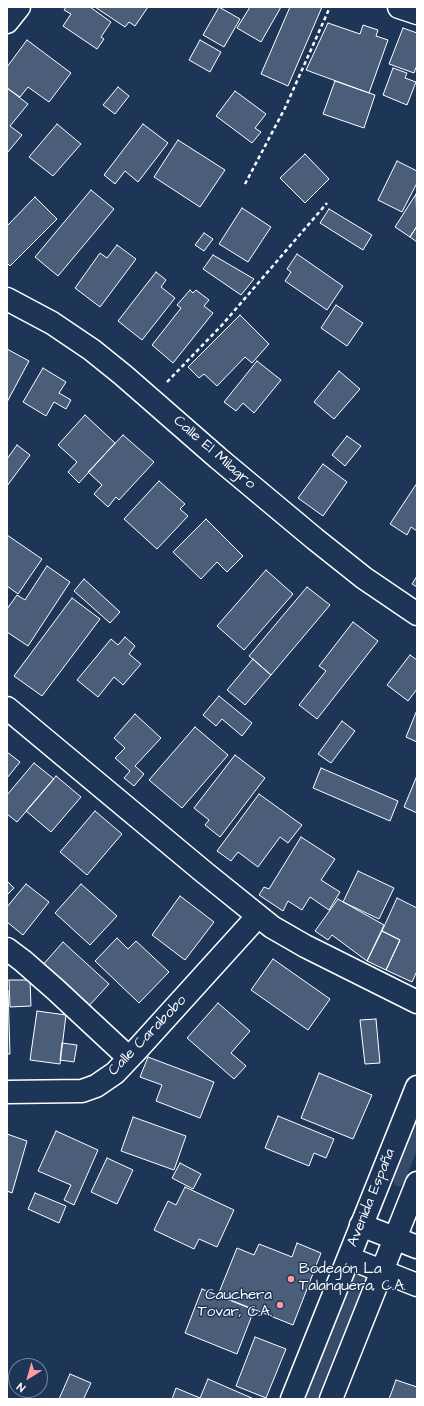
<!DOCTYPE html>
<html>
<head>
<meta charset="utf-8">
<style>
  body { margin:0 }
  #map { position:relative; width:424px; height:1406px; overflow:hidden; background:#1d3557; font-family:"Architects Daughter",sans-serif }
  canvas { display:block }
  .frame { position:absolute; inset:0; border:8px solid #fff; pointer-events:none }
  .north { position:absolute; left:8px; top:1358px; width:40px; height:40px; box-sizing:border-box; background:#1d3557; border:1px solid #77869a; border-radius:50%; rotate:217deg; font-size:11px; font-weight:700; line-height:16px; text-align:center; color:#fff }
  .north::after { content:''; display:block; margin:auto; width:14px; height:18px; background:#ff9aa2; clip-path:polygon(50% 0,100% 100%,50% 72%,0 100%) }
</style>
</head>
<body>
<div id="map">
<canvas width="424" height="1406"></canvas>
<div class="frame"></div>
<div class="north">N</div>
</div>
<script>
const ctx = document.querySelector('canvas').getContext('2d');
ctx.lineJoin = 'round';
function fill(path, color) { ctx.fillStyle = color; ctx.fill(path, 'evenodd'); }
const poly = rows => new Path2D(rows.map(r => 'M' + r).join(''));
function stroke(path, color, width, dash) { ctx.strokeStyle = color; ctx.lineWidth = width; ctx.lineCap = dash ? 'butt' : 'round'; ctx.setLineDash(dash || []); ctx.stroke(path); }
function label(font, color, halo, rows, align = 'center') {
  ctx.font = font + ' "Architects Daughter",sans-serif'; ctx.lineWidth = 3; ctx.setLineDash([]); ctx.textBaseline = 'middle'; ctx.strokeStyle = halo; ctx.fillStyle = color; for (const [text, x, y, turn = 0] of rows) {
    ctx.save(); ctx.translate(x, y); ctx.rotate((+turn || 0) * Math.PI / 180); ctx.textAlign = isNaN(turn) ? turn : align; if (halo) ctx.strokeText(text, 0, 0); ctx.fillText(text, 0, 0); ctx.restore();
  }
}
fill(poly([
  [417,1121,417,1150,404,1183,401,1186,396,1186,394,1183,394,1179],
  [359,1274,363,1275,366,1279,365,1283,319,1399,303,1399,352,1278,355,1275]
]), '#364b69');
const building = poly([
  [66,7,90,7,111,22,101,37,104,39,97,49,63,26,71,14,64,10,66,7],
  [95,7,148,7,135,26,129,22,125,27,95,7],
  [219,7,240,19,224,47,203,35,219,7],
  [250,7,281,7,261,42,237,28,250,7],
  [290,7,322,7,288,86,261,74,290,7],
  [328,23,360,34,363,25,378,30,376,36,388,40,369,93,306,70,328,23],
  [403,28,417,33,417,65,414,73,389,64,403,28],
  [27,40,71,73,49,102,28,87,20,97,7,88,7,67,27,40],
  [200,40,221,52,210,72,189,60,200,40],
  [393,68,407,73,405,78,416,82,407,105,383,95,393,68],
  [335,81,375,95,364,128,323,114,335,81],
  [118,87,129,96,115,114,103,105,118,87],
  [7,88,28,104,10,126,22,135,7,153,7,88],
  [235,91,266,114,255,128,261,132,252,143,216,116,235,91],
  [57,124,81,144,53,176,29,157,57,124],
  [143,124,168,143,138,182,125,171,115,184,104,175,143,124],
  [178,140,225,170,200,207,154,177,178,140],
  [305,154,329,179,305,203,280,178,305,154],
  [397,161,417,171,417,183,402,212,378,200,397,161],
  [91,190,114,209,58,276,35,257,91,190],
  [416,194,417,226,410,237,395,227,416,194],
  [35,197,57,219,10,266,7,263,7,226,35,197],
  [242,208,271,227,248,262,219,244,242,208],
  [329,209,372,235,363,250,320,223,329,209],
  [417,226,417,242,410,237,417,226],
  [204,233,213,239,204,251,195,245,204,233],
  [117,245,136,259,100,307,75,288,100,253,107,258,117,245],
  [297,254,343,286,327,310,285,281,291,272,287,269,297,254],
  [213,255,254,279,241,295,203,269,213,255],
  [156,272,166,280,161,287,175,298,142,340,118,321,156,272],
  [190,290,193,293,196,290,209,300,204,306,213,313,173,363,152,345,181,308,177,305,190,290],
  [336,305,363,323,347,346,321,328,336,305],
  [240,315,269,344,252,363,245,357,217,386,204,374,199,378,188,367,240,315],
  [7,349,29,361,7,402,7,349],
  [257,361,281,380,254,413,243,403,236,411,224,402,257,361],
  [43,368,66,382,59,393,71,400,66,409,54,402,46,416,23,402,43,368],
  [339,371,360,389,334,419,314,402,339,371],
  [85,415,115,443,79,483,68,472,77,462,58,445,85,415],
  [123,435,154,462,119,500,116,497,108,507,94,494,102,485,88,472,123,435],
  [347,436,361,446,345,466,332,455,347,436],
  [17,445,30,455,7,486,7,459,17,445],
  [323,464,347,482,323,516,298,498,323,464],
  [159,481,185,504,180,509,188,516,157,549,124,519,159,481],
  [417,483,417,531,411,527,407,535,390,524,417,483],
  [206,519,243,556,227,572,217,562,201,579,173,552,206,519],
  [7,535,42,559,18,594,7,586,7,535],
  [47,566,70,582,28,646,7,632,7,609,17,595,25,600,47,566],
  [266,570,293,594,244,650,217,626,266,570],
  [417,576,417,587,412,584,417,576],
  [84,579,120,612,110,623,74,591,84,579],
  [307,587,330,605,271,675,249,656,307,587],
  [72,598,100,619,42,696,14,676,72,598],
  [353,622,378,641,317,719,299,705,326,671,319,666,353,622],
  [125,637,135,646,129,654,141,664,123,685,114,677,98,697,77,680,111,639,118,645,125,637],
  [410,655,417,660,417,689,408,701,387,685,410,655],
  [253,659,271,675,245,705,227,690,253,659],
  [219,696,252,723,242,736,222,719,216,726,203,715,219,696],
  [417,710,417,742,406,737,417,710],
  [135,714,161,738,135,766,144,774,134,786,124,778,130,771,115,758,125,748,114,738,135,714],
  [342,721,355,731,331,763,318,754,342,721],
  [195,727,228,755,182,808,149,780,195,727],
  [7,752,20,762,7,778,7,752],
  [235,755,265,778,220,837,205,825,209,820,194,808,235,755],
  [34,763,54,779,17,822,7,814,7,795,34,763],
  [321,768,398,801,390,821,313,788,321,768],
  [56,776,81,797,51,832,26,811,56,776],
  [416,778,417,779,417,813,404,807,416,778],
  [259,794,302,825,288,843,280,837,258,867,238,852,231,861,217,851,259,794],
  [95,811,122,834,87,875,60,852,95,811],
  [301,837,335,859,321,880,340,892,329,910,310,897,302,910,288,901,283,911,259,895,264,887,269,889,301,837],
  [358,871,394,888,379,919,343,902,358,871],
  [7,881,14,888,7,895,7,881],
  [26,884,49,902,23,935,7,922,7,907,26,884],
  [81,884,117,916,90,945,55,913,81,884],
  [180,896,214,922,185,960,152,935,180,896],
  [397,898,417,908,417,971,412,982,386,970,400,940,382,931,397,898],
  [338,899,384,925,367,961,332,935,328,940,315,931,338,899],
  [382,931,400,940,386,970,367,961,382,931],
  [117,938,128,949,136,941,169,972,139,1003,95,961,117,938],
  [63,942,109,984,87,1008,41,967,63,942],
  [273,959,330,999,308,1030,251,990,273,959],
  [9,980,30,980,31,1006,10,1007,9,980],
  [7,990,8,990,10,1054,7,1054,7,990],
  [218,1003,250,1031,231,1053,246,1066,234,1079,187,1038,218,1003],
  [37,1011,66,1015,60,1064,30,1060,37,1011],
  [376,1019,380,1063,365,1064,360,1020,376,1019],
  [62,1043,77,1045,74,1062,60,1060,62,1043],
  [148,1057,214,1082,200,1118,156,1101,162,1085,140,1077,148,1057],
  [319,1073,372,1095,353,1139,301,1118,319,1073],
  [278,1116,334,1139,326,1158,314,1153,309,1166,265,1148,278,1116],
  [133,1117,186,1136,174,1170,121,1151,133,1117],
  [56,1131,98,1150,74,1205,64,1200,71,1185,38,1171,56,1131],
  [7,1134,27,1141,12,1193,7,1191,7,1134],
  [107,1158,133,1170,117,1204,91,1192,107,1158],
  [180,1163,201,1174,193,1189,172,1178,180,1163],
  [185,1187,234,1210,217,1247,199,1239,194,1249,154,1230,168,1201,176,1205,185,1187],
  [35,1193,66,1206,59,1223,28,1209,35,1193],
  [297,1243,321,1253,293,1325,218,1295,237,1248,254,1255,259,1244,292,1257,297,1243],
  [202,1289,254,1310,237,1354,185,1333,202,1289],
  [255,1337,286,1349,266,1398,236,1386,255,1337],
  [70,1374,91,1383,84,1398,87,1399,59,1399,70,1374],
  [208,1379,254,1399,172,1399,176,1388,200,1398,208,1379],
  [396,1380,417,1387,417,1399,389,1399,396,1380]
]);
fill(building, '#4a5d79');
stroke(building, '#fff', 1);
const minor = poly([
  [399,7,417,13],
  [7,22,19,7],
  [7,299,52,323,92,350,123,375,218,458,315,539,364,578,417,614],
  [7,708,205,873,272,927,305,946,417,1002],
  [7,949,23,961,56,990,129,1058],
  [7,1092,82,1091,96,1086,115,1073,133,1054,258,916],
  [361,1225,417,1247],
  [349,1258,417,1285]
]);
const secondary = poly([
  [292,1399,417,1087],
  [331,1399,417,1183]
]);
stroke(minor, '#fff', 25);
stroke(secondary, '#fff', 25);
stroke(poly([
  [245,184,285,108,330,7],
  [167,382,222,325,327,203]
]), '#fff', 2.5, [4, 3]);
stroke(minor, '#1d3557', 22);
stroke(secondary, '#1d3557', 22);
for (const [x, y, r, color] of [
  [291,1279,4,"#ff9aa2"],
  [280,1305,4,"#ff9aa2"]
]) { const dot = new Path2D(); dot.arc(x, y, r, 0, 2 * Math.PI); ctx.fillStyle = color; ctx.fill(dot); stroke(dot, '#1d3557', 1.5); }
label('15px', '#fff', '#1d3557', [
  ["Calle El Milagro",214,453,41],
  ["Calle Carabobo",148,1036,-46],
  ["Avenida España",372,1198,-68]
]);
label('15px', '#fff', '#1d3557', [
  ["Bodegón La",299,1270],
  ["Talanquera, C.A.",299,1287],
  ["Cauchera",272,1296,"right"],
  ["Tovar, C.A.",272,1313,"right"]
], 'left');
</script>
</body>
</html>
